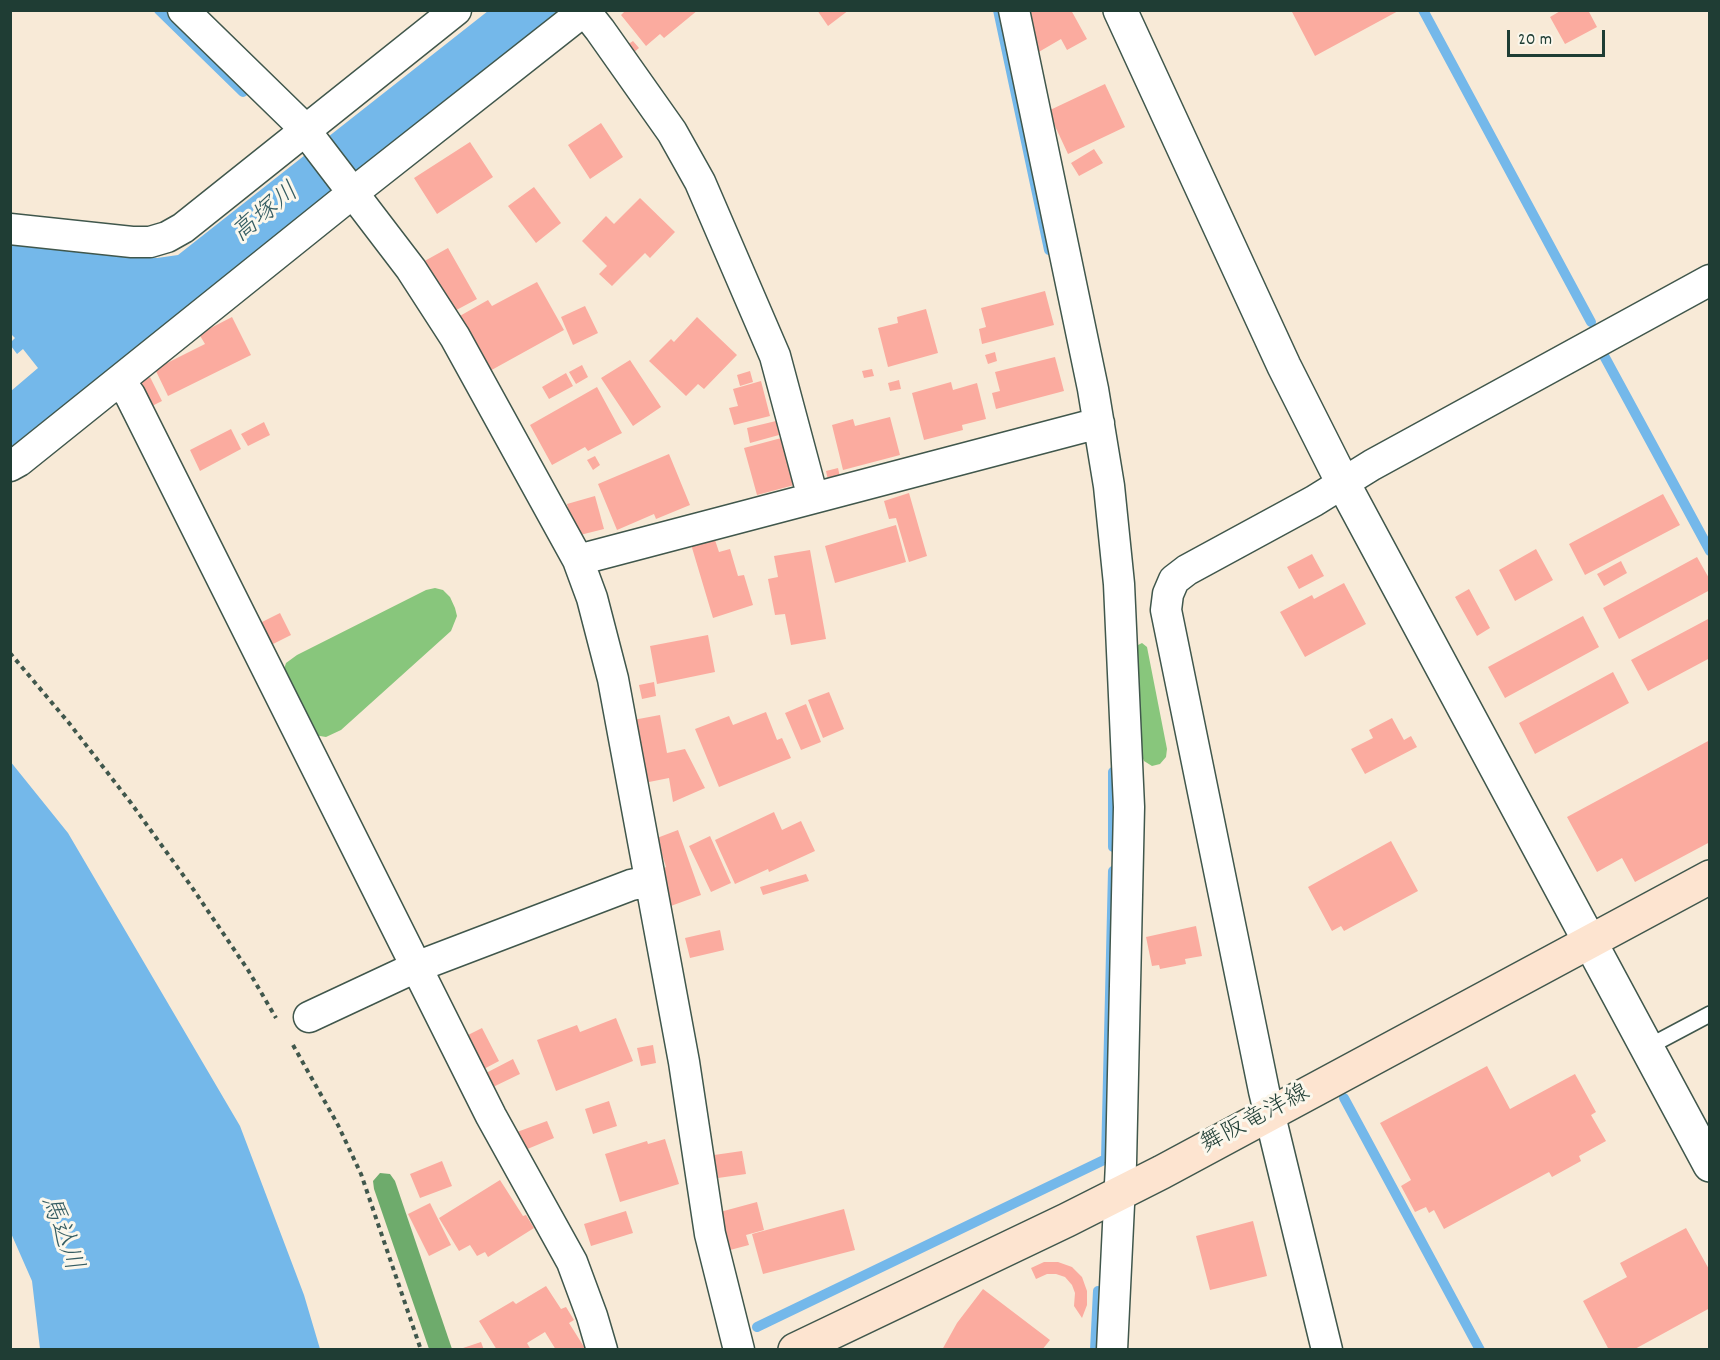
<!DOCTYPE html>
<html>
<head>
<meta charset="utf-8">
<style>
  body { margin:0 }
  #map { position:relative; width:1720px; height:1360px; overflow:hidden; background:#f8ead7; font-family:Dekko,sans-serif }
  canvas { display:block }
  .frame { position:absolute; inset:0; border:12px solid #1f3d34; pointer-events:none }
  .scale { position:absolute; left:1507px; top:30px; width:98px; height:27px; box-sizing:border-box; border:3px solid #1f3d34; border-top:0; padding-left:8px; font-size:18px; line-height:21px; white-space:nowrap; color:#1f3d34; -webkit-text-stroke:4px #fbf7ec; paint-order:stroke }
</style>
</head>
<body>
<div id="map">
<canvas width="1720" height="1360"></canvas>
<div class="frame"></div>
<div class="scale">20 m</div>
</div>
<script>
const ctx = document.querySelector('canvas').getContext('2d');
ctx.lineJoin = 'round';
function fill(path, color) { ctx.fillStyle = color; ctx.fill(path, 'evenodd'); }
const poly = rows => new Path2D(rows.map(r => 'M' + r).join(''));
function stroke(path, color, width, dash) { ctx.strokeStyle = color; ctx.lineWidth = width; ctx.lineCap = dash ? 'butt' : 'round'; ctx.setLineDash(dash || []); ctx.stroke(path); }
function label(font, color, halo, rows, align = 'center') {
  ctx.font = font + ' Dekko,"Klee One",sans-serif'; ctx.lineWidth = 6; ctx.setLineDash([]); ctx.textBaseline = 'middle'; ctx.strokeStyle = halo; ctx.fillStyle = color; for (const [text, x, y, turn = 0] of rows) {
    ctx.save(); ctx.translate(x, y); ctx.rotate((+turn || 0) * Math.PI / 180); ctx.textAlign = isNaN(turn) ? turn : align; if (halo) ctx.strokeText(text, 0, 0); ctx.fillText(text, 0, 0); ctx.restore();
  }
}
fill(poly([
  [435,588,443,590,450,597,455,608,457,616,451,631,341,730,326,737,314,735,282,675,286,663,297,655,426,590],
  [1142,643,1147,647,1167,749,1166,757,1160,764,1152,766,1144,761,1141,754,1137,648,1138,645]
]), '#88c67c');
fill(poly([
  [380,1173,390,1174,395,1181,452,1349,429,1349,374,1189,373,1181]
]), '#6eab6c');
fill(poly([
  [488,11,559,11,11,447,11,391,38,368,23,349,17,354,11,346,11,342,15,338,10,333,11,241,157,258,178,255],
  [10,761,68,833,240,1126,304,1295,320,1349,40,1349,32,1281,10,1231]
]), '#74b8ea');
stroke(poly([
  [159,10,243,92],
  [998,10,1049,250],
  [1423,10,1591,322],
  [1602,352,1710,551],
  [1113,772,1113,847],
  [1344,1098,1480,1350],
  [757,1327,1106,1159,1113,871],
  [1095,1350,1098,1291]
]), '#74b8ea', 10);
fill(poly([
  [626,10,698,10,664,38,660,34,646,46,621,15],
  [817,10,849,10,828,26],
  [1028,10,1071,10,1087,39,1067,50,1061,39,1037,53],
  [1291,10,1400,10,1315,56],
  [1562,10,1588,10,1597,27,1565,44,1550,17],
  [633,41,639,48,633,53,627,45],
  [1105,84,1125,127,1068,154,1048,111],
  [601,123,623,157,590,179,568,145],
  [470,142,493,177,437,214,414,178],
  [1094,149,1103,163,1079,176,1071,163],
  [534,187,561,223,536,243,508,206],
  [640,198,675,232,650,258,645,253,612,286,599,274,607,266,582,241,606,216,614,224],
  [448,248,477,299,449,314,421,263],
  [537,282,564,330,488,372,458,317,488,300,492,306],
  [1045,291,1054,325,982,344,979,329,986,327,981,308],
  [585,306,598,333,573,345,561,317],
  [926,309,938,353,888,367,878,328,898,323,897,317],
  [232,317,251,355,168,396,155,369,205,344,199,334],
  [697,317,737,355,704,389,698,384,686,396,649,361,671,339,674,342],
  [995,352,997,361,988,364,985,355],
  [1055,357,1064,391,996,409,992,393,1000,391,995,372],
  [630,360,661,407,633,426,601,378],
  [582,365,588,377,576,384,569,372],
  [872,369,874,376,864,378,862,371],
  [750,371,753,382,740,386,737,375],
  [566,373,573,386,549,399,542,387],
  [150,377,162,401,148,408,136,384],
  [899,380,901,389,890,391,888,383],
  [761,381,770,416,734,425,729,408,738,406,733,389],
  [951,382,953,390,977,383,986,419,962,425,963,430,924,440,912,393],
  [597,387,622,433,588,451,585,447,552,465,530,425],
  [890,417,900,455,843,470,832,425,853,419,855,426],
  [776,421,779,435,750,443,747,428],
  [264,422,270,435,248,446,241,434],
  [231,429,241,449,200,471,190,450],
  [785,437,798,484,757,495,744,448],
  [669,454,690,505,656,519,654,514,617,530,598,484],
  [595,456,600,465,593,470,587,460],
  [838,468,840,477,828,480,826,471],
  [909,493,927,556,909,562,896,518,889,519,884,501],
  [1663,494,1680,525,1585,575,1569,544],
  [595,496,604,529,576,536,567,504],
  [896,525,906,562,835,583,825,546],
  [713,534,719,552,730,549,738,576,744,575,753,605,713,618,690,541],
  [1536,549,1553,580,1515,601,1499,570],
  [810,550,826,639,791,645,785,614,775,615,768,579,778,577,774,556],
  [1312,554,1324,576,1299,589,1287,567],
  [1697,557,1710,580,1710,590,1619,639,1603,608],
  [1621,561,1627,573,1604,586,1597,574],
  [1344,583,1366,624,1305,657,1280,612,1312,595,1314,599],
  [1469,589,1490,628,1477,636,1455,597],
  [280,613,291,635,267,647,256,625],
  [1583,616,1599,647,1505,698,1488,667],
  [1710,618,1710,658,1648,691,1631,660],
  [708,635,715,672,657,684,650,646],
  [1613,672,1629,703,1535,754,1519,723],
  [654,682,656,696,642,699,639,685],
  [829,692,844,729,823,738,808,700],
  [806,704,821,742,801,750,785,713],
  [766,712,777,740,782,738,791,758,719,787,695,729,729,716,733,725],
  [660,715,667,753,685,749,705,788,673,802,669,778,644,783,633,720],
  [1392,718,1404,740,1411,736,1417,747,1365,774,1351,749,1373,738,1369,730],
  [1710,740,1710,842,1635,882,1622,858,1597,872,1567,817],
  [774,812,782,830,801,821,815,851,769,872,768,869,735,884,715,840],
  [678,830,701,895,668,907,659,880,665,878,662,869,666,867,657,838],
  [710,836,731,883,711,892,689,846],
  [1391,841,1418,891,1344,931,1341,926,1332,931,1308,887],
  [806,874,809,881,763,895,760,887],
  [1196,926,1202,956,1185,959,1186,964,1160,969,1159,965,1152,966,1146,937],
  [720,930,724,950,690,958,685,938],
  [616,1018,633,1061,556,1091,537,1040,577,1025,580,1032],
  [482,1028,499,1061,480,1071,464,1037],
  [653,1045,656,1063,641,1066,637,1048],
  [513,1059,520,1074,493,1087,486,1073],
  [1487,1066,1510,1109,1575,1074,1596,1112,1591,1115,1606,1141,1579,1156,1581,1161,1552,1177,1549,1172,1444,1229,1434,1210,1429,1213,1426,1207,1415,1212,1401,1186,1411,1180,1380,1123],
  [609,1101,617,1126,593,1134,585,1109],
  [547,1121,554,1138,525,1150,517,1132],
  [665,1139,679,1184,620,1202,605,1154,647,1141,648,1144],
  [742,1151,746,1174,718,1178,714,1155],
  [442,1161,452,1186,420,1198,410,1174],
  [500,1180,523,1216,526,1215,534,1228,488,1257,485,1252,477,1256,470,1245,459,1251,439,1218],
  [757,1202,764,1230,746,1235,749,1245,730,1250,720,1212],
  [430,1203,451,1245,429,1256,408,1214],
  [844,1209,855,1250,763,1274,752,1234],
  [626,1211,633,1233,591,1246,584,1224],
  [1253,1221,1267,1276,1210,1290,1196,1236],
  [1686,1228,1710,1271,1710,1308,1633,1350,1609,1350,1583,1301,1627,1277,1620,1263],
  [1044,1262,1058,1262,1072,1267,1082,1277,1087,1291,1087,1305,1082,1318,1074,1306,1075,1293,1072,1285,1065,1277,1056,1274,1047,1274,1036,1279,1031,1268],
  [546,1286,561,1309,566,1307,574,1320,569,1323,586,1350,556,1350,545,1332,527,1343,531,1350,497,1350,479,1321,513,1301,516,1304],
  [983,1289,1050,1340,1042,1350,942,1350,957,1323],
  [481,1342,484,1350,460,1350,460,1349]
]), '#fbab9f');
const service = poly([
  [1646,1048,1710,1014]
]);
const minor = poly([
  [183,10,301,125,411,269,455,337,578,560,592,598,613,679,684,1062,710,1234,739,1350],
  [1014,10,1093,389,1109,486,1119,584,1129,807,1121,1163,1112,1350],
  [585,11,600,30,672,132,700,182,775,356,813,498],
  [10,229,132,242,150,242,167,237,183,228,456,10],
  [120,382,130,395,491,1116,572,1262,592,1316,602,1350],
  [10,466,19,461,354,192,585,10],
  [578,560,1099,423],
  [309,1017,416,967,631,885,650,881],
  [1327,1350,1264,1091,1166,610,1168,594,1174,580,1187,570,1314,501,1372,465,1710,280]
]);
const tertiary = poly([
  [1120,10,1284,366,1343,483,1710,1165]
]);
const secondary = poly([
  [795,1350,1067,1220,1162,1172,1710,877]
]);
stroke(service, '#40574c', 18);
stroke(minor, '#40574c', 33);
stroke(tertiary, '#40574c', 36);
stroke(secondary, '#40574c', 36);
stroke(poly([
  [10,653,69,723,131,803,191,886,248,970,276,1018],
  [293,1045,338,1125,361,1174,421,1350]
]), '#40574c', 4, [4.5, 4.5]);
stroke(service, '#fff', 15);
stroke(minor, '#fff', 30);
stroke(tertiary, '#fff', 33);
stroke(secondary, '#fde4d0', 33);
label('24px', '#1f3d34', '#fbf7ec', [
  ["舞阪竜洋線",1256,1121,-28]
]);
label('italic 26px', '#345c62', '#fbf7ec', [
  ["高塚川",267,215,-39],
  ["馬込川",59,1234,70]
]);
</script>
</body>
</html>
